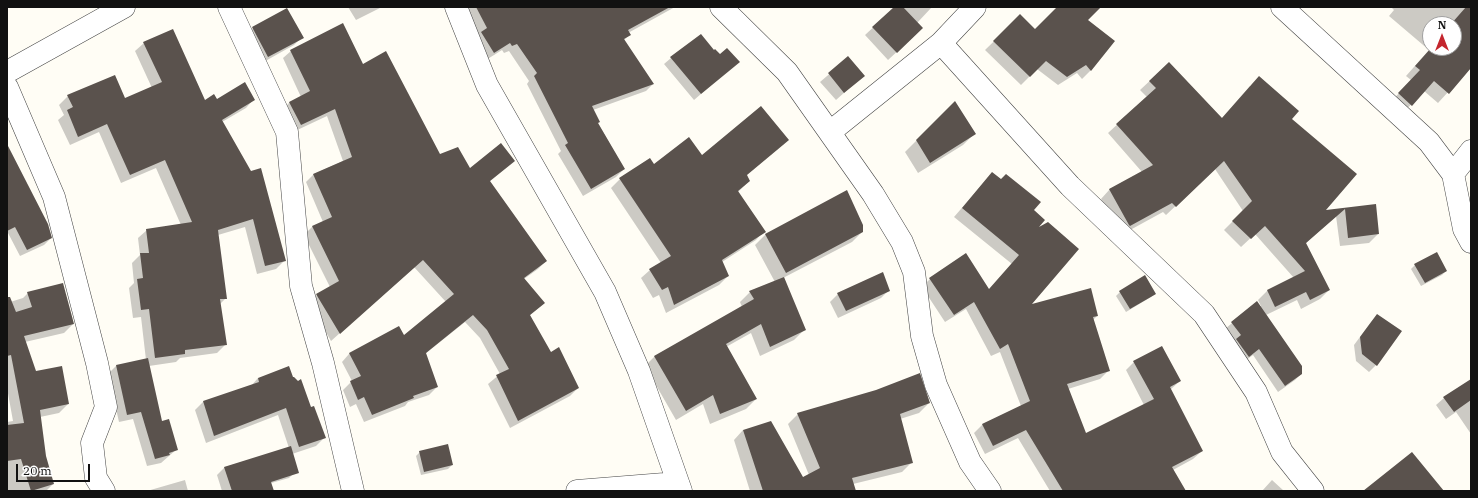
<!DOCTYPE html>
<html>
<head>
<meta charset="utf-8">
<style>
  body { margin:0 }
  #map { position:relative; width:1478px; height:498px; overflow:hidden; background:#fffdf5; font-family:"IBM Plex Serif",serif }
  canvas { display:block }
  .frame { position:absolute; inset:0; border:8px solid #111; pointer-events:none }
  .north { position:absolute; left:1422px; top:16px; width:40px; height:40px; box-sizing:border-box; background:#fff; border:1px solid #a0a0a0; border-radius:50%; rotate:0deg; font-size:11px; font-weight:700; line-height:16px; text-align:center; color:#111 }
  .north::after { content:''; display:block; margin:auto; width:14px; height:18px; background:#c4262e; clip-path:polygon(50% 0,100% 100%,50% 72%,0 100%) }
  .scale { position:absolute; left:16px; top:464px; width:74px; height:18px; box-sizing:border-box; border:2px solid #111; border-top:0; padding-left:5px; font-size:12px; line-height:14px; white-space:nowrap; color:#111; -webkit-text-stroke:3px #fff; paint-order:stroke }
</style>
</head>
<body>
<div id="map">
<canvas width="1478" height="498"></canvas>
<div class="frame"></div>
<div class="north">N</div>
<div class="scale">20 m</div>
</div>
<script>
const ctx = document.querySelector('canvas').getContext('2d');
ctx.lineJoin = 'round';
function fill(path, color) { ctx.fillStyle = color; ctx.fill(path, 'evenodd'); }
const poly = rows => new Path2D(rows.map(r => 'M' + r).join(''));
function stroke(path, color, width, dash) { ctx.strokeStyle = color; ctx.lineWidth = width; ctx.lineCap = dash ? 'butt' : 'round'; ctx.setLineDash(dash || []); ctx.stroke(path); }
fill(poly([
  [348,7,382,7,356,20],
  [464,7,675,7,628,33,629,35,624,40,653,84,646,91,593,110,598,123,624,169,616,177,583,196,558,154,561,151,527,84,529,81,509,51,504,53,502,50,486,60],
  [895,7,932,7,917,23,914,36,888,60,865,35],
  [1059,7,1089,7,1087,20,1091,70,1082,79,1077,73,1058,85,1037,69,1021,85,985,50,1020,16,1035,31],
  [1391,7,1471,7,1471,67,1438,103,1424,91,1401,115,1389,104,1411,80,1406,76,1429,50,1389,16,1394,10],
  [1430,24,1454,24,1454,48,1430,48],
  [253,28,302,37,294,45,260,64,245,36],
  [144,43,204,101,254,99,246,108,222,122,285,260,276,269,257,274,245,227,218,235,226,298,220,304,226,344,217,353,180,358,176,362,149,366,161,422,177,449,161,463,147,466,133,419,119,422,108,374,116,366,146,360,141,317,133,318,129,288,134,283,132,263,140,255,138,238,147,230,181,225,156,168,121,183,99,132,70,145,58,120,64,115,59,105,68,96,125,100,152,88,135,51],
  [291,51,362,65,439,156,469,169,514,161,489,182,546,261,538,269,524,279,544,303,529,316,550,353,578,388,570,396,510,428,488,384,500,374,480,338,465,322,425,354,437,387,429,395,408,402,405,406,364,422,356,404,350,407,343,390,352,381,342,362,349,354,399,327,404,336,446,302,414,267,331,341,309,302,317,295,330,287,304,235,312,227,323,222,306,182,314,174,343,161,327,116,293,132,282,110,290,102,301,97,283,58],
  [713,52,719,56,738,62,694,100,664,64,671,58],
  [848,58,863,76,836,100,820,82],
  [1169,63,1221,119,1250,86,1290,119,1323,211,1375,205,1378,234,1369,243,1340,246,1336,216,1305,244,1329,290,1320,299,1301,309,1297,300,1266,315,1301,374,1295,380,1278,392,1253,355,1242,363,1225,329,1257,302,1260,306,1261,306,1258,300,1267,291,1294,278,1255,234,1241,247,1224,230,1243,211,1215,169,1166,215,1163,212,1121,235,1101,199,1110,189,1142,172,1108,133,1147,97,1140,90],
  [955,102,974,134,963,145,918,173,905,152],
  [702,156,746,176,749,181,738,192,764,231,756,240,722,262,728,276,719,285,666,313,659,295,653,298,641,278,650,270,661,263,611,188,620,179,654,165],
  [992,173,1032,211,1035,230,1029,306,1097,316,1093,320,1109,370,1100,379,1068,389,1085,434,1144,405,1126,370,1134,362,1180,381,1170,390,1202,451,1193,459,1173,470,1185,491,1050,491,1018,438,985,454,974,433,983,424,1021,406,1000,352,991,356,966,309,945,322,922,287,930,279,989,290,1012,264,954,217],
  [7,206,51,238,44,245,20,256,8,233,7,233],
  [862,232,852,242,783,278,804,330,794,340,760,356,751,333,726,347,756,399,746,409,710,424,703,404,676,420,645,366,655,356,742,307,740,302,750,292,775,282,755,245,766,234],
  [1415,265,1446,271,1442,275,1421,286,1411,269],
  [889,290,881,298,838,318,830,302,838,294],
  [1120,292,1155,294,1151,297,1126,312,1116,296],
  [28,293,73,324,64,333,25,342,35,372,68,404,59,413,40,417,45,456,53,484,46,491,7,491,7,422,13,421,7,388,7,303,23,298],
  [1377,315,1400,331,1376,365,1369,372,1356,361,1354,345,1371,322],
  [258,378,293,378,311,408,324,438,316,446,292,454,297,470,289,478,243,491,222,491,217,475,225,467,289,448,278,415,206,443,195,410,203,402,251,386],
  [1471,380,1471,434,1456,412,1446,419,1436,405,1444,398],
  [929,403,919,413,900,419,912,462,902,472,853,484,855,491,750,491,734,440,743,430,802,478,809,475,788,424,798,414],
  [420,452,452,465,448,469,421,475,416,456],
  [185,480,188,491,147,491],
  [1272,480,1284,491,1262,491]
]), '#0003');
fill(poly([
  [476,7,670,7,628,30,631,35,624,39,654,84,592,106,600,122,598,123,625,169,591,189,565,145,568,143,534,76,537,73,517,44,512,46,510,43,494,53,481,32,487,28],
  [894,7,903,7,923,28,897,53,872,27],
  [1057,7,1101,7,1088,20,1115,41,1091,71,1086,65,1067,77,1046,61,1030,77,993,41,1020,14,1035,29],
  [1466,7,1471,7,1471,68,1449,94,1434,81,1412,106,1398,93,1420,70,1415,66,1431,48,1454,48,1454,24,1451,24],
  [287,8,304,38,268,57,252,27],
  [343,23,363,64,386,51,440,154,458,147,470,168,501,143,515,161,490,181,547,261,524,278,545,303,530,315,551,352,559,347,579,388,518,421,496,375,509,369,487,330,473,315,426,353,438,387,413,396,414,398,372,415,364,397,358,400,350,381,361,376,349,353,399,326,404,335,454,294,423,260,340,334,316,294,339,281,312,226,332,217,313,174,352,157,335,109,301,125,289,102,310,91,290,50],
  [173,29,205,100,214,94,217,99,245,82,255,100,222,120,251,171,261,168,286,261,265,266,253,219,218,230,227,299,220,299,227,345,185,350,185,354,155,358,149,309,141,310,137,279,143,278,140,253,149,253,146,229,192,222,165,160,130,175,107,124,78,137,67,110,73,107,67,95,115,75,125,98,162,82,143,42],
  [701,34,714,50,715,49,720,54,727,48,740,62,701,94,670,57],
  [848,56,865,76,844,93,828,73],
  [1169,62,1222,118,1259,76,1299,111,1292,119,1357,174,1326,210,1376,204,1379,234,1348,238,1345,209,1306,243,1330,290,1310,300,1306,292,1275,307,1267,290,1305,271,1265,226,1251,239,1232,221,1252,201,1224,161,1176,207,1172,203,1130,226,1129,225,1109,189,1153,165,1116,124,1156,88,1149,81],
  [955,101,976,134,930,163,916,140],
  [761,106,789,140,747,175,750,181,738,191,766,232,722,260,729,276,674,305,668,287,662,290,649,269,671,256,619,178,650,158,654,164,689,137,702,155],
  [7,144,48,224,52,238,27,250,15,227,7,231],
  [992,172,1001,179,1006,174,1041,202,1034,210,1045,220,1039,227,1048,222,1079,249,1032,304,1091,288,1098,316,1093,317,1110,371,1067,384,1086,433,1154,399,1133,361,1162,346,1181,381,1170,387,1203,451,1172,467,1186,491,1063,491,1026,430,993,446,982,424,1030,401,1008,344,1000,349,974,302,954,315,929,278,966,253,989,289,1019,255,962,208],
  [847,190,863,225,863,232,786,273,765,234],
  [1437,252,1447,271,1425,283,1414,264],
  [883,272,890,291,846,311,837,293],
  [1145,275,1156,294,1130,309,1119,291],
  [784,277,806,330,770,347,761,324,726,344,757,399,720,414,713,395,686,411,654,356,754,299,749,291],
  [63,283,74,324,24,336,36,371,62,366,69,404,40,410,46,456,54,484,31,491,21,459,7,461,7,425,24,423,11,355,7,356,7,297,10,297,16,312,32,307,27,292],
  [1257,301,1302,366,1302,374,1285,386,1259,349,1249,357,1236,339,1241,335,1231,322],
  [1377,314,1402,331,1377,366,1362,354,1360,337],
  [148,358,162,421,169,419,178,450,169,453,170,455,155,459,141,412,127,415,116,365],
  [289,366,293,377,294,377,298,381,301,379,311,407,314,406,326,438,299,447,286,408,214,436,203,401,259,382,258,378],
  [920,373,930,403,900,414,913,463,852,478,856,491,763,491,743,430,771,421,803,477,820,468,797,413,876,390],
  [1471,379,1471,400,1454,412,1443,397],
  [448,444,453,465,424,472,419,451],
  [291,446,299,473,271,482,274,491,232,491,224,467],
  [1412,452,1444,491,1363,491]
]), '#5a524d');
const minor = poly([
  [229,7,287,132,301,286,323,363,353,491],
  [456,7,487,85,605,292,639,371,681,491],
  [721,7,787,72,873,194,902,242,914,272,922,336,936,385,970,462,990,491],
  [1282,7,1429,142,1453,174,1464,229,1471,242],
  [941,43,1070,186,1204,314,1256,392,1282,452,1313,491],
  [7,72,124,7],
  [7,87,54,197,97,363,106,407,92,443,96,478,104,491],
  [830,132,941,43,975,7],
  [1453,174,1471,151],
  [577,491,677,483]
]);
stroke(minor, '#444', 23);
stroke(minor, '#fff', 22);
</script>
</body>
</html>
